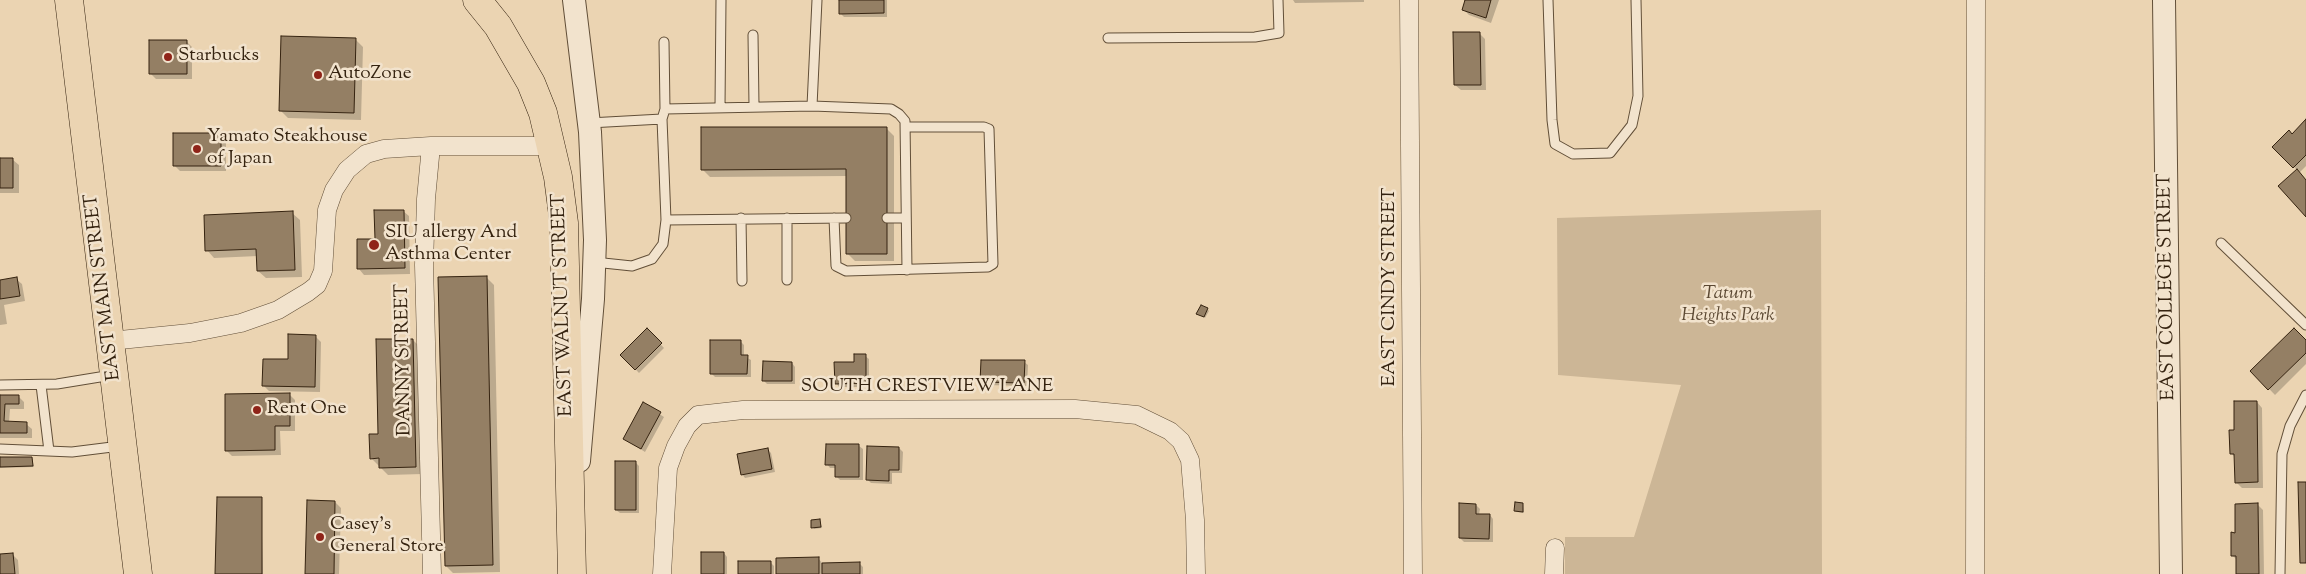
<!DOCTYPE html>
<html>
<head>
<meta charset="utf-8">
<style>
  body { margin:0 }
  canvas { display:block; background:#ebd4b2 }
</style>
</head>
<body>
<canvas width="2306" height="574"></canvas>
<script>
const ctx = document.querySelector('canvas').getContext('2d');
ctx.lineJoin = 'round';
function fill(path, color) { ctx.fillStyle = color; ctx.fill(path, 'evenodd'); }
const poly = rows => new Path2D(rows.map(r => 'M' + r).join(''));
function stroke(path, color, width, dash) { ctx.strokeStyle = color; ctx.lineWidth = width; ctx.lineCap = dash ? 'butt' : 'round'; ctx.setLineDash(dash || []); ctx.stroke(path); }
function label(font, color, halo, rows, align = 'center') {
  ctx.font = font + ' "Sorts Mill Goudy",serif'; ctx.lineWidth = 5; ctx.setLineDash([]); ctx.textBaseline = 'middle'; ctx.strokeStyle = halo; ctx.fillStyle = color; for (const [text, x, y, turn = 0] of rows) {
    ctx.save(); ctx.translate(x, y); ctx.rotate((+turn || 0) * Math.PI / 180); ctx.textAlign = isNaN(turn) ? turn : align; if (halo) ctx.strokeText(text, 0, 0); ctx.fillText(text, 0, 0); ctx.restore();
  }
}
fill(poly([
  [1821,210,1822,574,1565,574,1565,537,1634,537,1681,385,1558,375,1557,218]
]), '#ccb696');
fill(poly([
  [840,0,887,0,887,17,844,17,841,14],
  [1293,0,1364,0,1364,2,1295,3],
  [1464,0,1499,0,1491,23,1469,15,1464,10,1466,2],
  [1479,33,1485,39,1486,90,1461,90,1455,85],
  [356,40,363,47,361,120,288,118,281,111],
  [187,42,192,47,192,79,156,79,150,73],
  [2306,121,2306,166,2299,173,2306,181,2306,215,2297,170,2274,147,2292,135],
  [886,128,894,136,894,261,855,261,848,254,847,176,710,177,702,169],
  [220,134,226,140,226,171,180,171,174,165],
  [0,160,13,160,19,165,19,193,0,193],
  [403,211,409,216,410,274,364,275,359,269,376,240],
  [292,213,300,220,302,277,266,278,258,271,258,256,214,258,207,250],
  [486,277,494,285,500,572,453,573,446,566],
  [16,279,22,284,25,301,4,305,7,324,0,325,0,281],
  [1207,309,1209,311,1205,318,1198,314],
  [647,330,664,348,639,373,622,355],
  [315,336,321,342,320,392,269,391,264,386],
  [413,340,420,347,423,474,388,475,371,458],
  [740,341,744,345,744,356,751,360,751,377,715,377,711,373],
  [2306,341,2306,364,2275,395,2252,371],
  [865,356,869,359,869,387,839,387,836,383],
  [1024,362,1028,365,1027,386,985,385,982,382],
  [792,363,795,367,795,384,767,384,763,380],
  [289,394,295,400,295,431,280,431,281,455,232,456,226,450],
  [0,396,18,396,24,402,24,409,10,409,9,423,26,424,32,429,32,438,0,438],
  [2257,402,2262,408,2263,488,2242,488,2236,482,2236,458,2231,453,2235,431],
  [644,404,664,417,645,452,625,439],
  [859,446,863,449,863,480,840,480,836,476,836,468,830,468,827,464],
  [899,448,903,452,902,473,892,473,892,484,871,483,868,480],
  [767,449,771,453,775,472,745,478,742,474],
  [0,458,32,458,34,467,0,468],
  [635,462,639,466,639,513,620,513,616,510],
  [261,498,263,574,217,574],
  [335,502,341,508,339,574,306,574],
  [1523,504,1524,513,1517,512,1515,511],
  [1476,505,1480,509,1479,515,1490,515,1493,519,1493,542,1464,542,1460,538],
  [2258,505,2263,510,2264,574,2237,574,2237,560,2232,555,2236,534],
  [820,520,822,528,814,529,813,527],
  [724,553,727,557,727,574,702,574],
  [0,555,13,555,18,560,19,574,0,574],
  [818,558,823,564,860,564,863,567,863,574,778,574],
  [770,562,774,566,774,574,739,574]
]), '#0003');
const building = poly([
  [839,0,884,0,884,13,839,14,839,0],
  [1465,0,1491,0,1486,18,1462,10,1465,0],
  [1453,32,1480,32,1481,85,1454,85,1453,32],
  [281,36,356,38,354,113,279,111,281,36],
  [149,40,187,40,187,74,149,74,149,40],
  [2306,119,2306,155,2293,168,2272,147,2289,130,2292,134,2306,119],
  [701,127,887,127,887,254,846,254,846,169,701,170,701,127],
  [173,133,221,133,221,166,173,166,173,133],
  [0,158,13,158,13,188,0,188,0,158],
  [2297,169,2306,180,2306,217,2278,186,2297,169],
  [374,210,404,210,405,268,357,269,357,239,375,239,374,210],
  [293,211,295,270,257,271,256,249,205,251,204,215,293,211],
  [487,276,493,565,445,566,438,277,487,276],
  [17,277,20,296,0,299,0,280,17,277],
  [1201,305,1208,308,1204,317,1196,314,1201,305],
  [647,328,662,343,635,370,620,355,647,328],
  [2294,328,2306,340,2306,353,2268,390,2250,371,2294,328],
  [288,334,316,335,315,387,262,386,263,359,288,359,288,334],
  [376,339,413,339,416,467,379,468,379,458,370,459,369,434,378,434,376,339],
  [710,340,741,340,741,355,748,355,747,374,710,374,710,340],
  [854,354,866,354,866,383,835,384,834,362,854,362,854,354],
  [981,360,1025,360,1024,383,980,382,981,360],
  [763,361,792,362,792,381,762,381,763,361],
  [290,393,290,426,275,426,275,450,225,451,225,394,290,393],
  [0,395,19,395,19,404,5,404,4,421,27,422,27,433,0,433,0,395],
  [2234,401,2257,401,2258,482,2235,483,2234,454,2230,454,2229,430,2234,430,2234,401],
  [643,402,661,412,641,449,623,439,643,402],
  [826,444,859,444,859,477,835,477,835,465,825,465,826,444],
  [867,446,899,447,899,470,889,470,889,481,866,480,867,446],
  [768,448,772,469,741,475,737,454,768,448],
  [0,457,32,457,33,466,0,467,0,457],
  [615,461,636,461,636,510,615,510,615,461],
  [2298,482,2306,482,2306,563,2300,563,2298,482],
  [217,497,262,497,262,574,215,574,217,497],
  [307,500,335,501,334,574,305,574,307,500],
  [1515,502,1523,503,1523,512,1514,511,1515,502],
  [1459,503,1476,504,1476,514,1490,514,1489,539,1459,538,1459,503],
  [2258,503,2259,574,2236,574,2236,556,2231,556,2231,532,2235,533,2235,504,2258,503],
  [820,519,821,527,811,528,811,520,820,519],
  [701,552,724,552,724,574,701,574,701,552],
  [13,553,15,574,0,574,0,554,13,553],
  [819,557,819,574,776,574,776,558,819,557],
  [738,561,771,561,771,574,738,574,738,561],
  [860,562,860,574,822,574,822,563,860,562]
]);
fill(building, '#947f64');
stroke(building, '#352310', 1);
const service = poly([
  [1548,0,1552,120,1555,144,1573,154,1610,153,1632,125,1638,96,1636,0],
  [753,35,754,106],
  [1108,38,1255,37,1279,33,1278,0],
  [664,42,665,109],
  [812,106,817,0],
  [720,107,721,0],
  [589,123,662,119],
  [741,218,742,281],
  [834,218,836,266,846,271,988,267,993,264,989,129,984,127,906,127],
  [887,218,906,218],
  [666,220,846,218],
  [2221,243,2306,325],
  [594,262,632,266,652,259,663,244,666,220,662,119,665,109,812,106,891,109,899,114,905,121,907,270],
  [787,280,787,218],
  [0,385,57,384,112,375],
  [41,385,49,451],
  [0,449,72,452,120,446],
  [2280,574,2282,454,2290,426,2306,395]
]);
const minor = poly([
  [1409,0,1413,574],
  [431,146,426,199,424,265,432,574],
  [110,341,190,333,241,323,278,310,308,292,317,285,323,271,327,210,334,190,347,170,366,154,384,149,431,146,553,146],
  [662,574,668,468,676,446,687,426,698,415,743,410,1075,409,1137,415,1170,431,1181,441,1190,460,1195,520,1196,574],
  [1554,574,1555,548],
  [1975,574,1976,0]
]);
const tertiary = poly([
  [574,0,590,132,595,240,593,299,579,461],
  [2164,0,2171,574]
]);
const trunk = poly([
  [69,0,138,574],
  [477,0,498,26,531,83,543,113,558,177,564,223,572,574]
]);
stroke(service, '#624f38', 11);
stroke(minor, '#624f38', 19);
stroke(tertiary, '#624f38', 24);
stroke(trunk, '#352310', 29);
stroke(service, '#f2e3cd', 9);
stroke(minor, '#f2e3cd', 18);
stroke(tertiary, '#f2e3cd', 22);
stroke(trunk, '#ebd4b2', 28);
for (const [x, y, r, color] of [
  [168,57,5,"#8f2418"],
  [318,75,5,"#8f2418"],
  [197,149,5,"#8f2418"],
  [374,245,6,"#8f2418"],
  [257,410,5,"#8f2418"],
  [320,537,5,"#8f2418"]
]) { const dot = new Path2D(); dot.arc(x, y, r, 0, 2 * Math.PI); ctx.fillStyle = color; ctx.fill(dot); stroke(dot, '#f2e3cd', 2); }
label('19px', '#352310', '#f2e3cd', [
  ["Starbucks",178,57],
  ["AutoZone",328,75],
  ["Yamato Steakhouse",207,138],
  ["of Japan",207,160],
  ["SIU allergy And",385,234],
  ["Asthma Center",385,256],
  ["Rent One",267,410],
  ["Casey's",330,526],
  ["General Store",330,548]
], 'left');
label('19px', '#352310', '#f2e3cd', [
  ["EAST MAIN STREET",104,287,-97],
  ["EAST CINDY STREET",1391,287,-90],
  ["EAST COLLEGE STREET",2168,287,-91],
  ["EAST WALNUT STREET",564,305,-92],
  ["DANNY STREET",405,360,-91],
  ["SOUTH CRESTVIEW LANE",927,388]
]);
label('italic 19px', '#5b4832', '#f2e3cd', [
  ["Tatum",1728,295],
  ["Heights Park",1728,317]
]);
</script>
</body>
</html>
